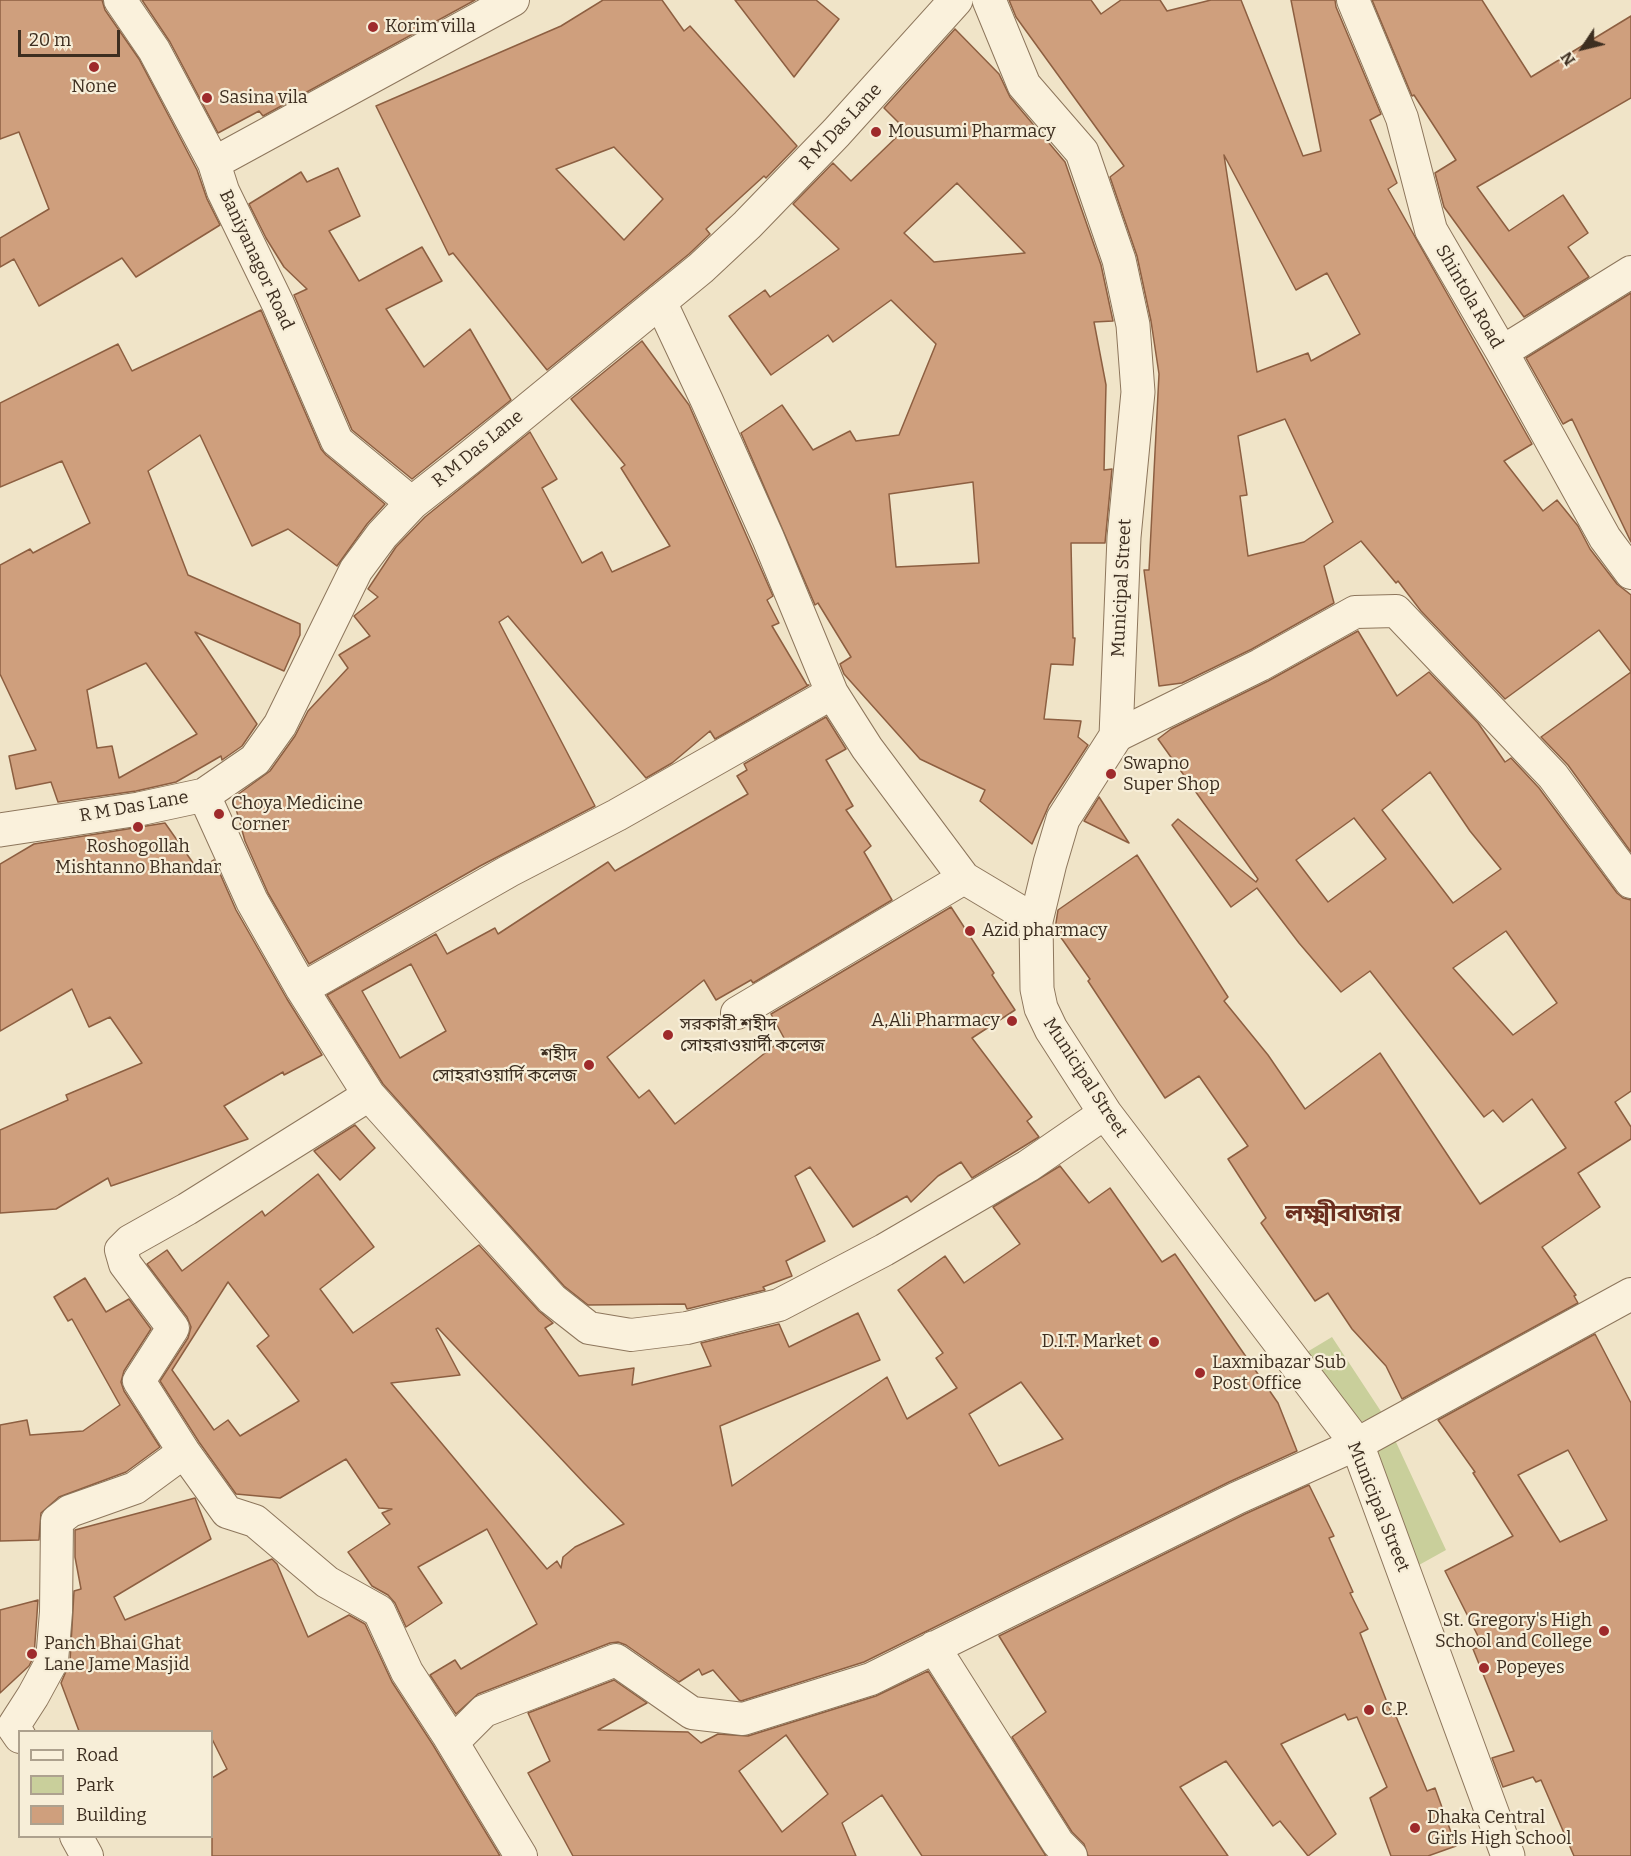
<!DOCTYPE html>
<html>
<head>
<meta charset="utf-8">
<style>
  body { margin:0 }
  #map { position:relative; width:1631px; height:1856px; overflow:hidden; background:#f0e4c8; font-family:Bitter,serif }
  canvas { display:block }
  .legend { position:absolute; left:18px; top:1730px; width:195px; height:108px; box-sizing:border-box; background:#f7eed8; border:2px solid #ada18e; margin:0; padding:8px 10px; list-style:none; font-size:18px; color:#3d2e20 }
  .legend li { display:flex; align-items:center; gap:12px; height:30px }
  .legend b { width:30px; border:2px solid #ada18e }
  .north { position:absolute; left:1553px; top:18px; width:60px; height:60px; -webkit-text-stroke:4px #f7eed8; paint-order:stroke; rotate:235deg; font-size:16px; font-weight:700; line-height:24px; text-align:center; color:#3d2e20 }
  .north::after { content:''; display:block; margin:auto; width:21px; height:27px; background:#3d2e20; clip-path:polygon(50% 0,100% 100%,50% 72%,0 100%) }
  .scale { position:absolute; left:18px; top:30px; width:102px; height:27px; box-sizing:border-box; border:3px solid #3d2e20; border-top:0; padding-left:8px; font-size:18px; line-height:21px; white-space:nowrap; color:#3d2e20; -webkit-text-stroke:4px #f7eed8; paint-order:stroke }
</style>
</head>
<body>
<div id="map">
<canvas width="1631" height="1856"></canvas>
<ul class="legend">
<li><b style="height:8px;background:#faf1dc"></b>Road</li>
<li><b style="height:16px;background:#c9cf9b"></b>Park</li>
<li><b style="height:16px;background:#cf9f7d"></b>Building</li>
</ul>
<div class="north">N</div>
<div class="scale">20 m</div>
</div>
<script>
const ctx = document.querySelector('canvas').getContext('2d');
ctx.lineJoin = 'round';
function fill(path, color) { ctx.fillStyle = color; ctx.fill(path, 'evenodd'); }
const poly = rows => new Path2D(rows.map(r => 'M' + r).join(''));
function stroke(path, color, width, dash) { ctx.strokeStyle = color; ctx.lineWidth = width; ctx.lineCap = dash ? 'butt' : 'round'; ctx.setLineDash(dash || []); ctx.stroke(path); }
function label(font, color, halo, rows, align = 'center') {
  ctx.font = font + ' Bitter,"Noto Sans Bengali",serif'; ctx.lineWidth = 4.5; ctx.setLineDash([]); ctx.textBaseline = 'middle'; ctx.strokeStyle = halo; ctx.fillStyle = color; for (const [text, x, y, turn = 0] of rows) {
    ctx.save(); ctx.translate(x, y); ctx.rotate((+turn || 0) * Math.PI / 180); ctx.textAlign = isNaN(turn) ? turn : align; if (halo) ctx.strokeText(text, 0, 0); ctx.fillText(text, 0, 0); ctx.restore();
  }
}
fill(poly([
  [1332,1337,1382,1413,1356,1424,1302,1355],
  [1389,1427,1446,1550,1410,1570,1365,1450]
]), '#c9cf9b');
const building = poly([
  [0,0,102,0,105,10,139,59,197,170,207,199,220,225,136,277,122,258,39,306,14,259,0,267,0,238,49,209,19,132,0,139,0,0],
  [142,0,475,0,263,116,259,111,218,133,170,42,142,0],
  [603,0,662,0,684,31,690,26,797,146,766,178,764,176,706,229,710,234,689,254,547,370,453,253,449,255,376,106,561,26,603,0],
  [614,147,663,199,624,240,556,169,614,147],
  [735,0,816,0,839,19,794,77,735,0],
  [1009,0,1091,0,1101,14,1121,0,1160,0,1167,11,1211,0,1241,0,1303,156,1321,151,1291,0,1335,0,1336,7,1381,114,1370,120,1397,183,1388,189,1532,444,1504,461,1543,511,1557,500,1578,526,1590,549,1617,584,1631,595,1631,852,1568,765,1541,737,1631,672,1599,630,1505,699,1421,611,1398,581,1396,583,1361,541,1324,566,1334,603,1252,649,1182,683,1159,686,1144,570,1149,570,1159,374,1151,321,1137,256,1110,177,1124,166,1016,17,1009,0],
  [1224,155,1296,290,1327,273,1360,334,1311,361,1308,353,1257,372,1224,155],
  [1285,419,1333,522,1304,542,1248,556,1240,496,1247,495,1238,436,1285,419],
  [1372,0,1482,0,1531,77,1631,16,1631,98,1477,187,1509,231,1563,195,1588,233,1568,247,1589,277,1524,317,1444,207,1435,173,1456,160,1414,95,1412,96,1372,0],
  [955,29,999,74,1010,97,1065,162,1101,265,1113,321,1094,322,1106,385,1104,470,1112,469,1105,543,1071,543,1073,638,1075,638,1073,665,1051,664,1044,719,1081,721,1078,737,1088,745,1049,805,1032,844,980,801,985,790,920,759,844,674,840,664,851,657,818,603,815,605,741,433,782,405,813,450,850,431,856,441,899,435,936,344,891,300,833,342,828,335,771,375,729,316,765,290,770,297,839,249,793,204,833,163,851,181,905,129,884,108,955,29],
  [957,183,1025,253,934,262,904,233,957,183],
  [973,482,979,563,896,567,889,494,973,482],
  [338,168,360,216,329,231,359,281,422,247,442,281,386,309,424,367,470,329,511,400,412,479,352,430,294,295,307,289,284,267,266,238,249,204,301,172,307,182,338,168],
  [1631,293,1631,542,1572,419,1563,424,1526,358,1631,293],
  [261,310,321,449,326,455,385,504,367,524,337,566,288,529,252,546,200,435,148,471,188,575,300,624,300,635,284,671,195,632,257,724,242,746,222,760,221,756,176,782,136,791,58,802,51,782,16,789,9,756,36,750,0,674,0,565,30,549,33,553,90,523,62,461,0,487,0,403,118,344,132,371,261,310],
  [146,663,197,734,119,778,112,746,97,748,87,690,146,663],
  [642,341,689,405,773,596,767,600,779,623,772,626,807,685,809,685,715,739,710,731,672,763,646,778,508,616,499,622,595,806,480,866,309,964,268,893,245,841,233,798,270,771,295,736,308,711,348,668,339,655,370,636,354,616,378,597,368,589,396,547,425,517,530,432,557,479,542,488,582,563,602,552,612,572,670,546,621,468,625,465,571,399,642,341],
  [1358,631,1397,696,1429,672,1478,723,1505,762,1511,758,1539,788,1617,893,1623,898,1631,900,1631,1091,1615,1102,1631,1127,1631,1139,1578,1173,1600,1207,1542,1247,1576,1295,1574,1296,1578,1303,1402,1399,1386,1366,1352,1329,1328,1293,1315,1301,1261,1223,1266,1218,1228,1159,1248,1146,1199,1076,1165,1098,1088,981,1090,979,1055,929,1058,910,1137,855,1228,997,1224,1001,1268,1055,1305,1109,1380,1053,1480,1204,1566,1148,1532,1099,1503,1122,1493,1110,1484,1117,1370,971,1341,992,1299,943,1257,888,1231,907,1172,825,1178,819,1256,882,1258,879,1158,739,1171,729,1268,681,1358,631],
  [1430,772,1470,831,1501,869,1453,903,1382,810,1430,772],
  [1354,818,1386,859,1328,902,1296,860,1354,818],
  [1506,931,1557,1003,1513,1035,1453,968,1506,931],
  [826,717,846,749,826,760,853,806,846,810,871,846,864,852,892,900,753,983,751,980,716,1000,704,980,607,1057,639,1098,649,1090,675,1124,784,1038,771,1014,951,907,994,973,992,975,1015,1010,972,1038,1032,1117,1027,1121,1039,1137,972,1178,961,1162,938,1176,911,1202,907,1196,853,1227,810,1167,795,1176,825,1241,786,1261,792,1276,763,1287,765,1290,687,1309,685,1304,588,1305,564,1286,383,1084,327,995,436,934,447,954,495,928,498,934,608,862,615,871,748,794,737,776,747,770,744,764,826,717],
  [411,964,446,1031,400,1058,362,991,411,964],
  [1099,797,1129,843,1084,821,1099,797],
  [165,823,198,870,214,860,236,910,287,999,322,1055,284,1075,283,1072,224,1106,248,1139,111,1186,108,1178,56,1209,0,1213,0,1130,68,1100,66,1095,142,1063,110,1017,89,1027,72,989,0,1031,0,864,34,844,165,823],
  [355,1125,375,1148,340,1180,314,1151,355,1125],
  [1060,1166,1089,1203,1110,1188,1162,1262,1175,1254,1278,1403,1297,1451,1229,1482,864,1662,741,1701,739,1700,713,1670,702,1675,699,1669,679,1682,626,1645,618,1642,610,1643,478,1694,456,1714,430,1675,455,1660,461,1669,537,1624,487,1529,418,1567,442,1603,406,1627,395,1603,388,1595,372,1586,348,1552,390,1524,382,1513,392,1509,379,1508,346,1459,280,1498,236,1494,199,1442,160,1381,188,1338,191,1327,187,1317,147,1264,167,1250,182,1271,262,1211,265,1216,318,1174,374,1247,320,1289,353,1333,479,1245,539,1311,553,1323,545,1328,579,1376,634,1368,632,1385,711,1366,701,1343,779,1324,789,1347,858,1313,880,1360,720,1426,732,1486,887,1377,907,1419,957,1388,936,1358,943,1353,898,1290,945,1256,964,1283,1020,1244,993,1207,1060,1166],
  [228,1282,269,1336,257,1346,299,1401,240,1436,228,1420,214,1430,172,1370,228,1282],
  [438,1328,584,1483,624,1524,575,1547,563,1557,561,1568,557,1561,547,1569,391,1383,460,1375,436,1329,438,1328],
  [1021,1382,1063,1439,999,1466,969,1414,1021,1382],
  [85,1278,106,1312,129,1299,151,1329,124,1371,121,1382,124,1391,160,1447,126,1472,59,1497,41,1513,39,1540,0,1541,0,1425,27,1420,30,1435,83,1431,120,1405,72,1319,68,1321,54,1297,85,1278],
  [1595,1334,1631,1403,1631,1856,1574,1856,1541,1780,1536,1782,1533,1777,1503,1787,1492,1758,1514,1751,1473,1649,1483,1646,1445,1571,1513,1536,1473,1473,1475,1472,1438,1420,1595,1334],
  [1568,1450,1607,1520,1560,1542,1518,1475,1568,1450],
  [1309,1485,1334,1536,1329,1538,1353,1592,1350,1593,1368,1629,1360,1633,1392,1715,1395,1714,1427,1791,1435,1788,1456,1846,1428,1856,1391,1856,1370,1798,1387,1787,1357,1717,1348,1720,1345,1714,1281,1744,1336,1834,1308,1856,1280,1821,1273,1826,1226,1761,1180,1787,1228,1856,1088,1856,1084,1844,1072,1832,1012,1737,1046,1712,999,1636,1245,1514,1309,1485],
  [195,1498,211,1539,114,1597,125,1620,272,1559,277,1564,308,1637,349,1615,365,1624,392,1682,433,1745,500,1856,212,1856,212,1778,227,1769,212,1739,212,1731,79,1731,61,1683,70,1662,74,1591,81,1589,75,1557,75,1530,195,1498],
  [38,1600,34,1656,29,1666,0,1693,0,1610,38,1600],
  [928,1671,1046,1856,922,1856,882,1795,842,1823,856,1856,573,1856,528,1773,550,1761,528,1713,614,1680,647,1703,598,1730,688,1732,701,1743,718,1734,748,1736,876,1696,928,1671],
  [786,1735,828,1794,782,1832,739,1771,786,1735]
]);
fill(building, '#cf9f7d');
stroke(building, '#8d5f41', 1.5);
const minor = poly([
  [120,0,154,50,214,163,223,191,278,304,337,441,412,503],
  [1353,0,1402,118,1431,230,1502,352,1605,538,1631,573],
  [214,163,513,0],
  [660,301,707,401,768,538,832,693,867,748,964,878,1036,921],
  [1502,352,1631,272],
  [1116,736,1260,665,1355,612,1396,611,1553,776,1631,882],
  [204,795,252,901,302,989,369,1095,552,1299,589,1328,631,1335,687,1328,779,1305,884,1250,1028,1166,1105,1113],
  [302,989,509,871,617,815,832,693],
  [737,1013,964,878],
  [184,1452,227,1512,255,1521,327,1582,379,1611,407,1672,448,1735,460,1735,484,1711,616,1660,692,1713,743,1719,871,1679,1237,1498,1357,1444,1631,1294],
  [934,1647,1058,1843,1071,1856],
  [448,1735,521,1856],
  [20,1737,13,1727,33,1696,52,1661,56,1612,57,1521,70,1511,135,1488,184,1452,139,1381,173,1328,125,1264,121,1250,130,1241,187,1209,369,1095],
  [76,1836,87,1856]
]);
const tertiary = poly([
  [989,0,1024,85,1082,152,1119,260,1133,325,1138,392,1124,537,1116,736,1063,819,1050,863,1036,921,1037,989,1041,1008,1051,1029,1105,1113,1357,1444,1508,1856],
  [0,830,139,809,204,795,255,760,280,725,356,570,382,535,412,503,469,458,701,268,747,225,836,133,956,0]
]);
stroke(minor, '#8d765c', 34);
stroke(tertiary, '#8d765c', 35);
stroke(minor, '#faf1dc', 32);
stroke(tertiary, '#faf1dc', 33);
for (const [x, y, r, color] of [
  [373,27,6,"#9e2a2b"],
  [94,67,6,"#9e2a2b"],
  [207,98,6,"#9e2a2b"],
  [876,132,6,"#9e2a2b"],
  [1111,774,6,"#9e2a2b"],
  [219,814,6,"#9e2a2b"],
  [138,827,6,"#9e2a2b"],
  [970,931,6,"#9e2a2b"],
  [1012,1021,6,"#9e2a2b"],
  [668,1035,6,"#9e2a2b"],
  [589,1065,6,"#9e2a2b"],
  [1154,1342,6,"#9e2a2b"],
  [1200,1373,6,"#9e2a2b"],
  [1604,1631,6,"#9e2a2b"],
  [32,1654,6,"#9e2a2b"],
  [1484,1668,6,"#9e2a2b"],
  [1369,1710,6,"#9e2a2b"],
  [1415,1828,6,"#9e2a2b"]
]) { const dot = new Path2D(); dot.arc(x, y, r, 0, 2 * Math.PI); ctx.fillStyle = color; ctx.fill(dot); stroke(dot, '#f7eed8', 2); }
label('18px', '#3d2e20', '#f7eed8', [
  ["Korim villa",385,27],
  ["None",94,87,"center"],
  ["Sasina vila",219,98],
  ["Mousumi Pharmacy",888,132],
  ["Swapno",1123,764],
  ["Super Shop",1123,785],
  ["Choya Medicine",231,804],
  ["Corner",231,825],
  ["Roshogollah",138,847,"center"],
  ["Mishtanno Bhandar",138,868,"center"],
  ["Azid pharmacy",982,931],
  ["A,Ali Pharmacy",1000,1021,"right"],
  ["সরকারী শহীদ",680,1025],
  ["সোহরাওয়ার্দী কলেজ",680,1046],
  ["শহীদ",577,1055,"right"],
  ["সোহরাওয়ার্দি কলেজ",577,1076,"right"],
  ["D.I.T. Market",1142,1342,"right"],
  ["Laxmibazar Sub",1212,1363],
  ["Post Office",1212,1384],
  ["St. Gregory's High",1592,1621,"right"],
  ["School and College",1592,1642,"right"],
  ["Panch Bhai Ghat",44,1644],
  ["Lane Jame Masjid",44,1665],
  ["Popeyes",1496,1668],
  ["C.P.",1381,1710],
  ["Dhaka Central",1427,1818],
  ["Girls High School",1427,1839]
], 'left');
label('18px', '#3d2e20', '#f7eed8', [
  ["R M Das Lane",841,127,-47],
  ["Baniyanagor Road",256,260,65],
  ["Shintola Road",1469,297,60],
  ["R M Das Lane",478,449,-39],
  ["Municipal Street",1122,588,-87],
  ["R M Das Lane",134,807,-10],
  ["Municipal Street",1085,1078,57],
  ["Municipal Street",1378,1507,68]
]);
label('bold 24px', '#6b2e1e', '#f7eed8', [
  ["লক্ষ্মীবাজার",1343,1214]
]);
</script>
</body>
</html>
